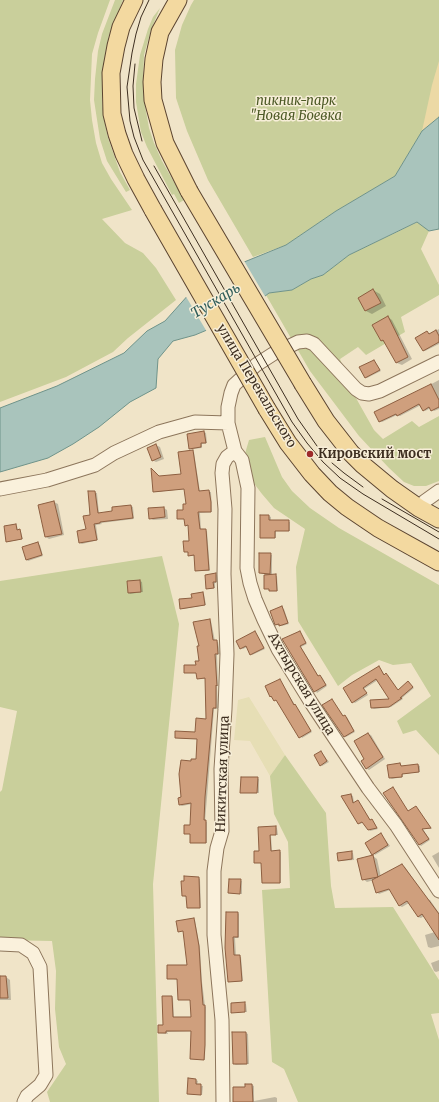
<!DOCTYPE html>
<html>
<head>
<meta charset="utf-8">
<style>
  body { margin:0 }
  canvas { display:block; background:#f0e4c8 }
</style>
</head>
<body>
<canvas width="439" height="1102"></canvas>
<script>
const ctx = document.querySelector('canvas').getContext('2d');
ctx.lineJoin = 'round';
function fill(path, color) { ctx.fillStyle = color; ctx.fill(path, 'evenodd'); }
const poly = rows => new Path2D(rows.map(r => 'M' + r).join(''));
function stroke(path, color, width, dash) { ctx.strokeStyle = color; ctx.lineWidth = width; ctx.lineCap = dash ? 'butt' : 'round'; ctx.setLineDash(dash || []); ctx.stroke(path); }
function label(font, color, halo, rows, align = 'center') {
  ctx.font = font + ' Merriweather,serif'; ctx.lineWidth = 3; ctx.setLineDash([]); ctx.textBaseline = 'middle'; ctx.strokeStyle = halo; ctx.fillStyle = color; for (const [text, x, y, turn = 0] of rows) {
    ctx.save(); ctx.translate(x, y); ctx.rotate((+turn || 0) * Math.PI / 180); ctx.textAlign = isNaN(turn) ? turn : align; if (halo) ctx.strokeText(text, 0, 0); ctx.fillText(text, 0, 0); ctx.restore();
  }
}
fill(poly([
  [249,697,285,755,270,776,250,741,234,740,238,700]
]), '#e6deb5');
fill(poly([
  [0,0,110,0,98,33,92,54,90,100,92,120,96,143,102,163,111,179,132,210,102,219,125,243,143,253,156,268,176,300,128,338,113,352,66,377,0,402],
  [115,0,123,0,109,35,105,55,102,78,102,100,104,119,108,138,120,172,130,190,126,192,107,161,100,139,94,100,95,79,98,51,102,34],
  [194,0,439,0,439,117,422,131,395,176,336,211,286,245,253,257,208,180,187,131,176,98,175,50,182,25,191,5],
  [160,8,151,30,144,55,143,83,144,100,149,128,154,143,162,161,184,200,179,203,174,194,172,195,147,147,141,132,136,102,136,84,140,55,148,29,153,17],
  [418,222,429,231,421,249,439,285,439,295,401,317,405,332,366,355,358,347,340,359,352,391,374,430,383,439,412,421,419,427,439,416,439,481,426,486,414,486,404,482,389,468,359,436,310,371,266,295,269,293,292,290,311,279,323,275,349,255],
  [265,437,282,477,292,491,310,508,339,528,439,585,439,755,416,730,403,734,397,721,431,696,411,663,393,665,379,660,352,675,338,686,298,621,296,567,305,529,274,508,262,494,253,482,244,457,249,440],
  [162,556,179,624,153,884,159,1102,50,1102,47,1092,66,1064,59,1047,55,1009,56,971,52,941,0,940,0,792,2,790,17,711,0,707,0,581],
  [285,755,326,813,331,886,335,908,393,907,439,980,439,1013,431,1014,439,1040,439,1102,298,1102,284,1069,272,1062,262,890,290,888,288,842,274,814,270,776]
]), '#c9cf9b');
fill(poly([
  [439,61,439,117,422,131,432,85]
]), '#ecd9a5');
const water = poly([
  [439,117,439,229,429,231,417,222,349,255,323,275,311,279,292,290,269,293,238,317,195,335,173,341,158,359,156,388,130,402,99,427,73,444,48,458,0,472,0,408,57,386,124,353,147,331,165,321,190,293,222,271,286,245,336,211,395,176,422,131,439,117]
]);
fill(water, '#a9c4bc');
stroke(water, '#6f938a', 1);
fill(poly([
  [243,259,266,298,239,318,207,332,185,295,221,269]
]), '#f0e4c8');
fill(poly([
  [373,290,380,294,386,306,372,314,366,311,359,298],
  [388,317,392,320,412,359,402,365,397,363,386,343,382,341],
  [439,329,439,344,425,351,423,350,427,332,430,334],
  [374,361,381,371,367,378,365,377],
  [439,380,439,409,434,411,431,408,425,411,421,405,400,416,397,415,382,422,380,421,407,397],
  [204,432,206,433,207,443,202,444,202,448,192,449,190,448,188,435],
  [156,445,160,447,164,459,156,462,152,460],
  [192,451,194,452,200,492,211,492,212,512,200,513,201,530,207,531,210,571,196,571,195,556,191,556,189,555,189,552,185,551,190,541,189,526,186,525,185,519,178,519,185,511,187,505,185,489,156,492,154,491,159,477,183,475],
  [89,492,97,493,99,514,114,512,131,506,133,507,134,519,101,523,102,524,96,525,98,540,82,544,80,543,87,530,91,515],
  [54,502,58,504,64,535,49,539,46,537],
  [164,508,167,510,168,519,153,520,150,518],
  [269,516,271,517,271,521,290,522,290,531,276,531,276,538,261,537],
  [15,525,17,526,18,531,21,532,23,539,8,542,7,541],
  [38,544,40,545,43,556,28,561,27,560],
  [270,554,272,555,272,575,277,576,278,591,271,591,270,589,265,588,265,574,260,573],
  [216,574,217,575,218,582,215,583,215,588,209,589,207,588],
  [140,581,142,582,143,592,130,594,129,593],
  [203,593,204,594,206,605,183,609,181,608,193,598],
  [282,608,284,609,289,624,282,626,276,624],
  [210,620,211,621,215,641,218,642,220,654,217,655,218,686,217,686,218,709,214,709,207,798,205,821,207,822,207,843,193,843,191,842,191,826,192,804,182,806,180,805,179,799,183,798,192,762,197,760,198,739,176,738,196,733,207,720,206,679,198,678,197,673,185,673,200,662,200,647],
  [255,632,265,649,252,655,247,647,243,649,241,648],
  [299,632,307,644,301,647,319,677,322,677,327,686,317,693,284,639],
  [380,669,385,675,388,675,398,691,408,682,414,688,402,698,403,699,391,707,374,709,372,708,391,700,378,680,364,689,368,695,355,703,353,702,345,689],
  [280,681,312,732,302,738,278,701,275,700,271,696,266,687],
  [332,700,344,717,347,717,355,732,346,737,344,736],
  [368,734,371,735,385,759,369,770,366,768,366,759],
  [321,752,329,762,322,766,321,765],
  [400,764,402,766,418,765,420,766,420,772,403,774,403,777,392,779,390,778],
  [257,778,259,779,259,793,241,792],
  [351,795,353,796,354,803,358,801,359,802,371,821,373,821,378,829,370,831,364,822,360,824,359,823,342,796],
  [416,807,432,829,423,829,430,840,421,846,420,845,408,812],
  [276,827,277,828,278,835,271,835,272,852,281,852,281,883,264,883,263,882,262,863,255,862,260,852,259,828],
  [381,834,390,846,375,855,366,844],
  [351,852,353,853,354,860,341,861,339,860],
  [439,852,439,868,432,856],
  [373,856,377,859,381,877,402,866,405,867,427,899,430,900,439,913,439,946,431,948,428,947,425,935,435,932,424,916,421,918,418,917,409,903,402,907,400,906,390,890,379,894,377,892,374,880,367,882,363,879],
  [198,878,200,879,201,908,189,908,188,907,187,897,183,896],
  [240,880,242,881,242,894,229,893],
  [238,913,239,914,239,938,235,938,236,956,241,957,243,981,231,982,229,981,226,948],
  [193,919,195,920,200,948,202,982,205,1006,206,1007,205,1060,191,1058,192,1031,167,1032,168,1034,159,1033,164,1026,172,997,173,998,174,1018,192,1018,191,1000,179,1000,178,980,168,978,188,966,184,931,179,931],
  [439,960,439,971,436,972,434,971,431,963],
  [6,977,10,980,11,1000,0,1000,0,978],
  [244,1003,246,1004,247,1012,232,1012],
  [246,1033,248,1034,249,1064,236,1065,234,1064],
  [196,1080,198,1081,197,1085,203,1086,202,1095,189,1094],
  [252,1085,254,1086,254,1101,275,1097,277,1098,277,1102,234,1102,246,1088]
]), '#0003');
const building = poly([
  [373,289,381,303,365,311,358,298,373,289],
  [388,316,408,357,396,363,383,340,381,341,372,325,388,316],
  [436,330,439,336,439,342,423,351,415,338,427,331,429,334,436,330],
  [374,360,380,370,365,378,359,367,374,360],
  [431,384,439,400,439,407,431,411,429,407,423,411,419,404,397,416,396,414,379,422,374,412,431,384],
  [204,431,206,443,201,443,201,447,189,449,187,434,204,431],
  [156,444,161,457,152,461,147,448,156,444],
  [193,450,199,491,209,490,211,502,211,512,198,512,200,529,206,529,209,570,195,571,194,555,188,556,188,552,184,552,183,541,189,541,188,525,185,526,184,519,177,519,177,510,183,510,183,504,186,504,184,489,153,492,151,468,159,476,181,474,178,452,193,450],
  [88,491,95,491,98,513,112,511,112,507,131,505,133,518,100,522,100,523,94,524,97,540,79,543,77,531,86,529,83,516,90,515,88,491],
  [54,501,62,534,45,537,38,505,54,501],
  [164,507,165,517,149,519,148,508,164,507],
  [260,515,269,515,269,520,289,520,289,531,275,531,275,538,260,538,260,515],
  [16,524,17,530,20,529,22,539,6,542,4,526,16,524],
  [38,542,42,555,26,560,22,547,38,542],
  [259,553,271,553,270,574,259,573,259,553],
  [216,573,216,582,213,582,214,588,206,589,205,575,216,573],
  [276,574,277,591,269,591,269,589,264,589,264,575,276,574],
  [140,580,141,592,128,593,127,581,140,580],
  [203,592,205,605,180,609,179,599,192,598,191,594,203,592],
  [282,606,288,623,279,626,279,624,275,625,270,611,282,606],
  [210,619,213,640,217,640,218,654,215,654,217,686,216,685,216,708,213,708,205,797,204,820,206,820,206,843,190,843,190,834,184,834,184,825,190,825,191,803,179,805,178,798,181,797,179,774,181,760,191,761,191,759,196,759,197,739,175,738,175,731,195,732,196,718,206,719,205,678,197,679,196,673,184,673,184,665,196,665,195,661,199,661,197,646,199,646,193,622,210,619],
  [255,631,264,648,250,655,246,646,240,649,236,641,255,631],
  [300,631,306,643,300,646,318,676,320,675,326,685,314,692,282,639,300,631],
  [379,666,384,675,386,673,398,690,408,681,413,687,400,698,402,698,389,707,371,708,370,700,389,699,376,679,363,688,367,693,352,703,343,688,379,666],
  [280,679,294,705,295,704,311,731,299,738,276,700,274,701,271,696,270,697,265,686,280,679],
  [332,699,343,716,345,715,354,731,344,737,322,705,332,699],
  [368,733,383,757,366,769,361,761,364,759,354,741,368,733],
  [321,751,327,761,320,766,314,755,321,751],
  [400,763,401,766,418,764,419,772,402,774,402,777,389,778,387,765,400,763],
  [241,777,258,777,257,793,240,793,241,777],
  [393,787,408,811,416,806,431,828,422,829,429,839,419,845,383,793,393,787],
  [351,794,353,803,358,800,370,820,372,819,377,828,368,830,362,822,358,824,341,796,351,794],
  [276,826,276,835,270,835,271,851,280,850,280,883,262,883,261,863,254,863,254,851,259,851,258,827,276,826],
  [381,833,388,845,372,855,365,843,381,833],
  [352,851,352,859,338,861,337,853,352,851],
  [373,855,378,877,362,880,357,859,373,855],
  [402,864,439,914,439,940,422,914,418,917,407,901,399,906,389,889,376,893,372,880,402,864],
  [184,876,199,877,200,908,187,908,186,896,182,896,181,881,184,881,184,876],
  [229,879,241,879,240,894,228,893,229,879],
  [226,912,238,912,238,937,233,937,234,955,240,955,242,981,228,982,225,948,226,912],
  [194,918,199,946,201,980,203,1005,205,1005,205,1045,204,1060,190,1059,191,1031,166,1031,166,1033,158,1033,158,1025,163,1025,162,996,172,996,173,1017,191,1017,190,1000,178,1000,177,979,167,979,167,965,187,965,183,931,178,932,176,921,194,918],
  [0,976,6,976,8,998,0,998,0,976],
  [245,1002,245,1012,231,1013,231,1003,245,1002],
  [232,1032,246,1032,247,1064,233,1064,232,1032],
  [188,1078,196,1079,196,1084,201,1084,201,1095,187,1094,188,1078],
  [245,1084,252,1084,253,1102,233,1102,233,1087,245,1087,245,1084]
]);
fill(building, '#cf9f7d');
stroke(building, '#8d5f41', 1);
const minor = poly([
  [235,451,242,460,248,488,247,568,250,583,255,599,264,620,278,649,312,704,368,788,396,825,439,891],
  [235,451,228,423,228,407,231,393,234,385,256,365,273,354,298,342,307,341,314,344,356,389,362,393,369,394,380,391,439,362],
  [0,489,47,480,95,465,114,453,159,432,195,422,228,423],
  [419,508,425,501,439,491],
  [0,944,21,945,33,953,40,967,46,1075,40,1085,27,1096,24,1102],
  [223,1102,222,1020,214,935,214,871,217,848,222,831,221,769,225,709,227,654,224,574,225,509,222,473,223,464,227,457,235,451]
]);
const major = poly([
  [134,0,121,27,116,46,111,73,112,114,117,134,124,154,136,179,153,210],
  [178,0,160,32,154,59,152,82,153,100,165,143,189,191],
  [303,384,326,421,351,453,363,465,392,489,419,508,439,519],
  [267,409,288,443,312,474,330,493,347,507,378,528,439,562]
]);
stroke(minor, '#8d765c', 15);
stroke(major, '#5b4430', 19);
stroke(minor, '#faf1dc', 13);
stroke(major, '#f3d9a0', 17);
stroke(poly([
  [149,0,141,17,136,34,132,53,127,87,130,121,134,137,143,160,292,422,307,443,323,462,340,478,363,494,439,539],
  [135,64,133,86,134,108,142,141],
  [154,166,298,419,317,446],
  [332,463,344,473,363,487],
  [382,499,439,532]
]), '#3d2e20', 1);
const majorBridge = poly([
  [189,191,303,384],
  [153,210,267,409]
]);
stroke(majorBridge, '#5b4430', 19, []);
stroke(majorBridge, '#f3d9a0', 17);
for (const [x, y, r, color] of [
  [310,454,4,"#9e2a2b"]
]) { const dot = new Path2D(); dot.arc(x, y, r, 0, 2 * Math.PI); ctx.fillStyle = color; ctx.fill(dot); stroke(dot, '#f7eed8', 1.5); }
label('italic 13px', '#4d5a26', '#f7eed8', [
  ["пикник-парк",296,101],
  ["\"Новая Боевка",296,116]
]);
label('13px', '#3d2e20', '#f7eed8', [
  ["улица Перекальского",256,386,59],
  ["Ахтырская улица",301,684,59],
  ["Никитская улица",223,774,-88]
]);
label('bold 13px', '#3d2e20', '#f7eed8', [
  ["Кировский мост",318,454]
], 'left');
label('italic 14px', '#2f5d5a', '#f7eed8', [
  ["Тускарь",216,301,-31]
]);
</script>
</body>
</html>
